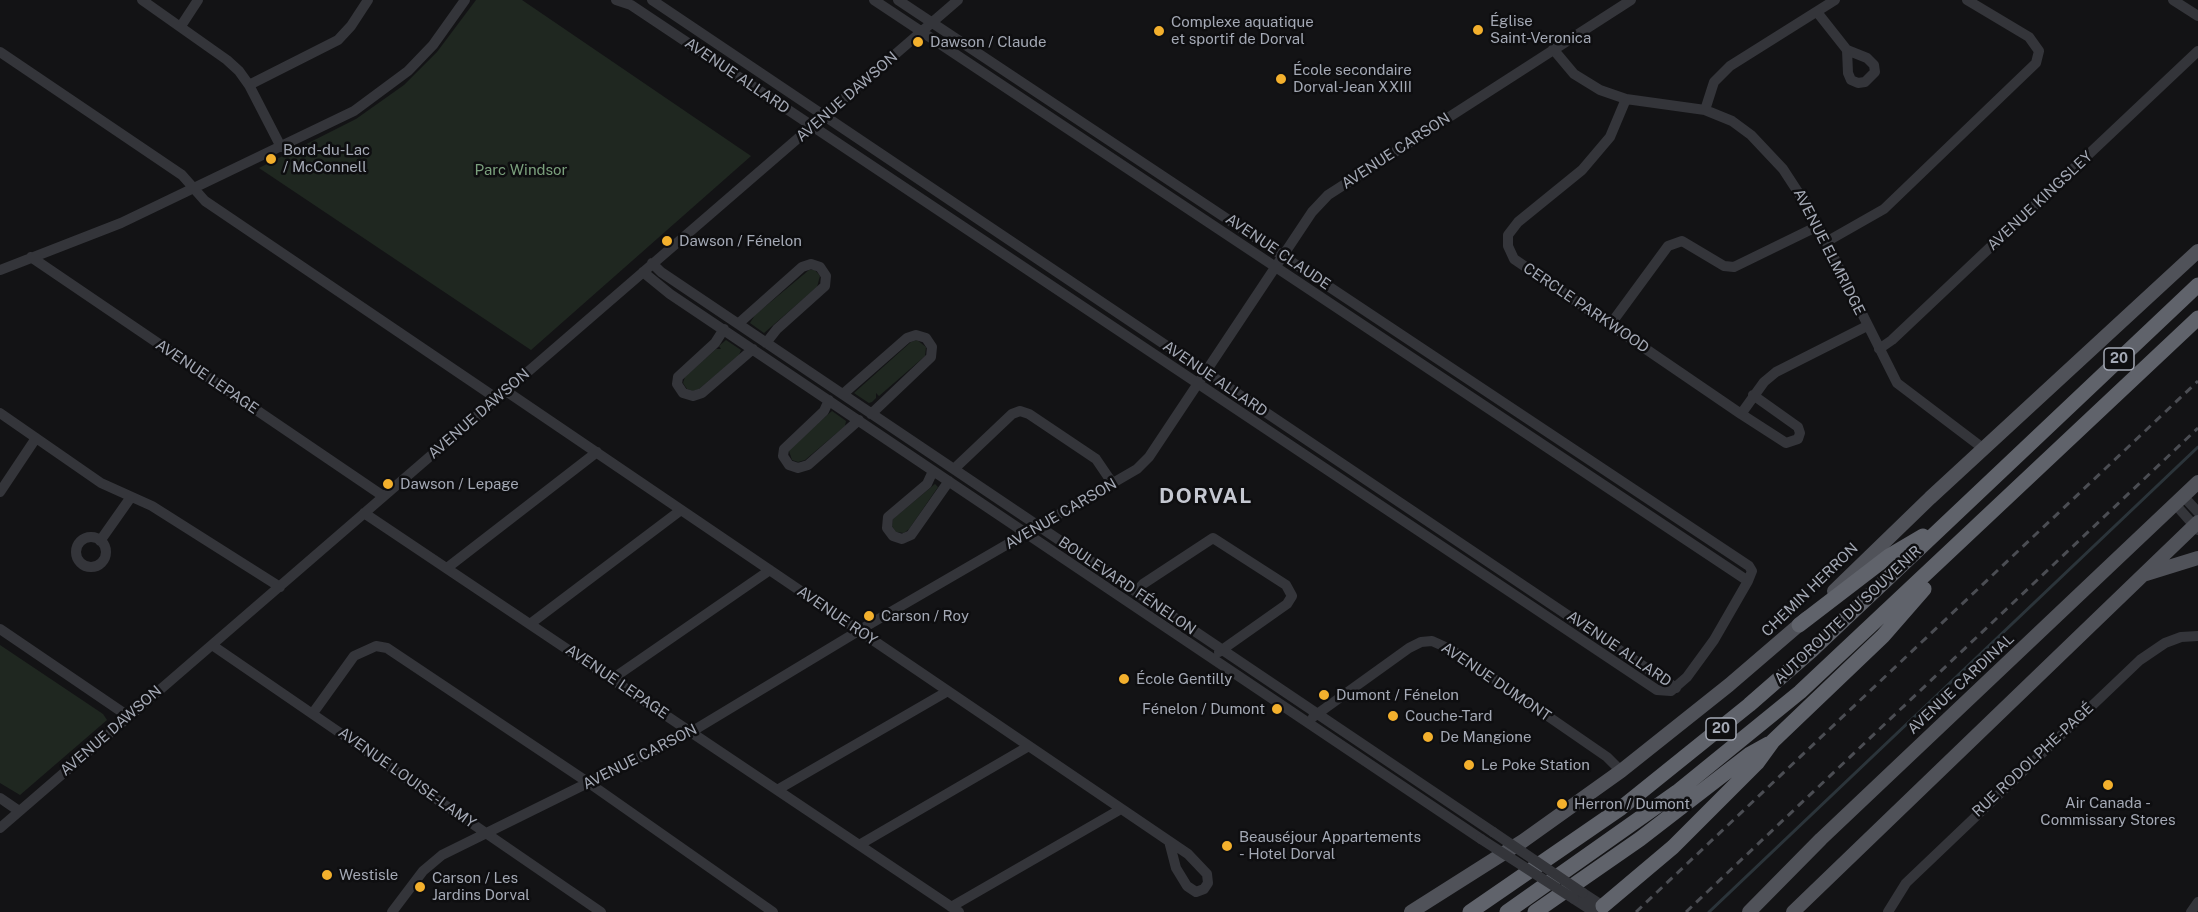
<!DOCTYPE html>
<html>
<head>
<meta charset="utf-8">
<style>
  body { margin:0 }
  canvas { display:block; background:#131315 }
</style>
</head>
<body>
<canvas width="2198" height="912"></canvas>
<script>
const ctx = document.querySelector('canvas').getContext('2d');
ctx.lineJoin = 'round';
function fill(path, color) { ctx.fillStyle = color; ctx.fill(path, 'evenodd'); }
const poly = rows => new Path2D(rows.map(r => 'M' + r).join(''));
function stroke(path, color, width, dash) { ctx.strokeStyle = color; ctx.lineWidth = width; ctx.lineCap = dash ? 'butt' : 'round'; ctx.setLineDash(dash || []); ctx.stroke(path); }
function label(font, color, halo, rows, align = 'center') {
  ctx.font = font + ' "Public Sans",sans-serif'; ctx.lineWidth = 5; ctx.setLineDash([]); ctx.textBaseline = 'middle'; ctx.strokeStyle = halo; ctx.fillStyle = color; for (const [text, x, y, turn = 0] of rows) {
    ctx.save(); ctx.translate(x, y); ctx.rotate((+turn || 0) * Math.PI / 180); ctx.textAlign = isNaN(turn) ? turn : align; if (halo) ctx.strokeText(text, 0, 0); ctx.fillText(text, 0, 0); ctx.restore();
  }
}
fill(poly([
  [476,0,522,0,751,156,531,350,259,168,356,119,404,85,437,52],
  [809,270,815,270,820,276,817,287,764,333,750,323,755,315],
  [726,340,741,350,739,355,699,389,693,391,687,389,683,383,685,377,716,349,721,349,719,346],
  [917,340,926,347,925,356,879,396,876,393,876,398,872,402,869,403,854,393,911,342],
  [832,411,846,421,845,426,805,460,798,462,792,460,789,451,792,446],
  [935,484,938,487,909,529,904,533,896,532,892,526,893,519],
  [0,645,103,714,107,720,20,795,0,783]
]), '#1f2720');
stroke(poly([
  [1709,912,2198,447]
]), '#2b343a', 3);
stroke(poly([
  [142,0,227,60,239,71,249,85,281,147],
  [616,0,631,5,1657,690,1671,691,1687,677,1714,640,1748,581,1752,571,1749,566,898,0],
  [652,0,1676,688],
  [874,0,1748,581],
  [2173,0,2198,16],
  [1817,12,1847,50,1848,73,1851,80,1858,83,1865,82,1875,72,1874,65,1867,58,1847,50],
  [181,26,198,0],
  [1553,49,1574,74,1600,90,1626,99,1705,110,1732,121,1751,135,1783,169,1811,212,1897,383,1984,449],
  [0,52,182,175,205,201,496,398],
  [249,85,338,40,351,26,368,0],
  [1626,99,1610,137,1582,170,1518,222,1508,235,1508,246,1514,259,1741,414,1764,382,1776,372,1867,326],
  [1705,110,1714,82,1730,66,1835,0],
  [1826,242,1884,209,2036,63,2039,51,2029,37,1967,0],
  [31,257,383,496],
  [652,263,661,272,1493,832],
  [0,270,121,223,354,111,408,71,433,45,465,0],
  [643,272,670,294,1481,839],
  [738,324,802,267,811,264,820,267,826,276,825,286,777,329,766,343],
  [1610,325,1668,246,1682,241,1724,266,1734,267,1818,226],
  [724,329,715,343,678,377,677,384,683,393,693,396,702,393,753,349],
  [1879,349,1892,340,2198,51],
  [506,391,1188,854,1207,874,1208,883,1204,889,1196,892,1187,886,1176,868,1169,841],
  [843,394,907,338,916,335,926,338,932,347,931,357,871,414],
  [829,400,824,411,784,449,783,456,789,465,798,468,808,465,859,420],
  [0,413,101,483,152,506,280,587],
  [1741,414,1786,443,1798,439,1800,433,1798,427,1753,395],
  [954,469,1012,414,1020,411,1029,414,1096,459,1113,484],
  [933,471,927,484,888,517,887,528,893,536,902,539,911,535,949,481],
  [0,492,36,438],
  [2183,496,2198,512],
  [2175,504,2198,530],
  [364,513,959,912],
  '76 552a15 15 0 1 1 30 0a15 15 0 1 1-30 0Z',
  [100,541,131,497],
  [447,568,597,452],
  [1136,592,1143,584,1213,538,1286,585,1292,596,1287,604,1219,652],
  [530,624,681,510],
  [0,629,128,716],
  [212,645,601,912],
  [612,679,770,570],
  [313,713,354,656,376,646,387,648,589,783,773,912],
  [1313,717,1409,648,1421,642,1432,641,1452,650,1607,757,1621,771],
  [777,790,948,691],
  [0,798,19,811],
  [0,828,958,0],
  [859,845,1029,746],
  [1583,893,1603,906],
  [1574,899,1594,912],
  [951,907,1121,809],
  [392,912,423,871,442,855,691,732,870,624,1137,469,1149,457,1312,212,1328,195,1631,0],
  [1888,912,1906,883,2140,660,2165,643,2181,637,2198,636],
  [2191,912,2198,902]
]), '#34353a', 10);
stroke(poly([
  [2146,574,2198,558],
  [1834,591,1930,498,2198,251],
  [1411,912,1523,841,1621,771,1729,685,1807,618],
  [1749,912,1821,839,2198,482],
  [1793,912,2198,522]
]), '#505259', 14);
stroke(poly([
  [1799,625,1889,556,1923,536],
  [1603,906,1673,847,1757,763,1773,741,1883,636,1924,589],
  [1470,912,1621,808,1749,705,1812,650,2198,285],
  [1507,912,1677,792,1800,692,2198,318],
  [1535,912,1640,839,1750,754,1768,744]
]), '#60636b', 15);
stroke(poly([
  [1636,912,2198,381],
  [1686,912,2198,428]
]), '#4b4d53', 3, [8, 6]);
stroke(poly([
  [1493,832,1583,893],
  [1481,839,1574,899]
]), '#34353a', 10);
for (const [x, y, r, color] of [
  [1478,30,6,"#f3b02d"],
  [1159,31,6,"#f3b02d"],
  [918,42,6,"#f3b02d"],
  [1281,79,6,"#f3b02d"],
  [271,159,6,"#f3b02d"],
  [667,241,6,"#f3b02d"],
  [388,484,6,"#f3b02d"],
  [869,616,6,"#f3b02d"],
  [1124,679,6,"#f3b02d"],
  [1324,695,6,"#f3b02d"],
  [1277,709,6,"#f3b02d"],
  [1393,716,6,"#f3b02d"],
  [1428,737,6,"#f3b02d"],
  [1469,765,6,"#f3b02d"],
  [2108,785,6,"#f3b02d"],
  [1562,804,6,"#f3b02d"],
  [1227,846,6,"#f3b02d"],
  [327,875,6,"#f3b02d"],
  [420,887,6,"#f3b02d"]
]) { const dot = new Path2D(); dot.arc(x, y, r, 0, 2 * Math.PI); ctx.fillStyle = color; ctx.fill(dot); stroke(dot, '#0e0e10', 2); }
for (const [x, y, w] of [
  [2119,359,30],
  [1721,729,30]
]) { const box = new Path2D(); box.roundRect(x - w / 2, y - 11, w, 22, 4.5); ctx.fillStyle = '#0e0e10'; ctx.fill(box); stroke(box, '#a4a9b5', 1.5); }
label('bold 14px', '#a4a9b5', null, [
  ["20",2119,359],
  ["20",1721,729]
]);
label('15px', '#a4a9b5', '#0e0e10', [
  ["Église",1490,21],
  ["Saint-Veronica",1490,38],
  ["Complexe aquatique",1171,22],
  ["et sportif de Dorval",1171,39],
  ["Dawson / Claude",930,42],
  ["École secondaire",1293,70],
  ["Dorval-Jean XXIII",1293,87],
  ["Bord-du-Lac",283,150],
  ["/ McConnell",283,167],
  ["Dawson / Fénelon",679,241],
  ["Dawson / Lepage",400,484],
  ["Carson / Roy",881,616],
  ["École Gentilly",1136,679],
  ["Dumont / Fénelon",1336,695],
  ["Fénelon / Dumont",1265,709,"right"],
  ["Couche-Tard",1405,716],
  ["De Mangione",1440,737],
  ["Le Poke Station",1481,765],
  ["Air Canada -",2108,803,"center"],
  ["Commissary Stores",2108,820,"center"],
  ["Herron / Dumont",1574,804],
  ["Beauséjour Appartements",1239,837],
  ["- Hotel Dorval",1239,854],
  ["Westisle",339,875],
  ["Carson / Les",432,878],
  ["Jardins Dorval",432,895]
], 'left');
label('15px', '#a4a9b5', '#0e0e10', [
  ["AVENUE ALLARD",737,76,34],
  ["AVENUE DAWSON",847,97,-41],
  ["AVENUE CARSON",1396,151,-33],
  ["AVENUE KINGSLEY",2040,201,-43],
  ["AVENUE CLAUDE",1278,252,34],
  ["AVENUE ELMRIDGE",1829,252,63],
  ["CERCLE PARKWOOD",1586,308,34],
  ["AVENUE LEPAGE",207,377,34],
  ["AVENUE ALLARD",1215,379,34],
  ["AVENUE DAWSON",479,414,-41],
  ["AVENUE CARSON",1061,514,-30],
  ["BOULEVARD FÉNELON",1127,586,34],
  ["CHEMIN HERRON",1810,590,-44],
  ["AUTOROUTE DU SOUVENIR",1848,615,-43],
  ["AVENUE ROY",837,616,34],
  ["AVENUE ALLARD",1619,649,34],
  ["AVENUE LEPAGE",617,682,34],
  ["AVENUE DUMONT",1496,682,34],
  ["AVENUE CARDINAL",1961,684,-43],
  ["AVENUE DAWSON",111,731,-41],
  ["AVENUE CARSON",640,757,-27],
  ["RUE RODOLPHE-PAGÉ",2033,760,-43],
  ["AVENUE LOUISE-LAMY",407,778,35]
]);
label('15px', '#7ba07d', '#0e0e10', [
  ["Parc Windsor",521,170]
]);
ctx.letterSpacing = '1.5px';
label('bold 21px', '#c5c8d1', '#0e0e10', [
  ["DORVAL",1206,497]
]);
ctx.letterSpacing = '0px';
</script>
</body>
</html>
